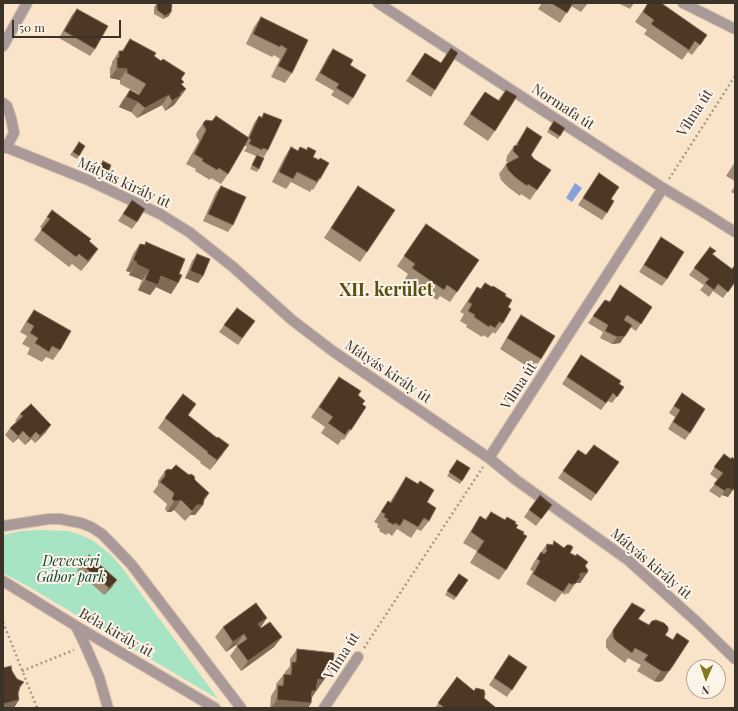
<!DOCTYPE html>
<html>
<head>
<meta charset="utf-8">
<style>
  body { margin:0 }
  #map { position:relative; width:738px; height:711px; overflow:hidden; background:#f9e4c9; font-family:"Playfair Display",serif }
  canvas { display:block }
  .frame { position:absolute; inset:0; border:4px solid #3b3228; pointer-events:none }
  .north { position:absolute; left:686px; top:659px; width:40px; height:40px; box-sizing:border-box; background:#fcf3e9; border:1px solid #afa69c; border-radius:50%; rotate:182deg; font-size:11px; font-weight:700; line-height:16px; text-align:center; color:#3b3228 }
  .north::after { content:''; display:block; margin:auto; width:14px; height:18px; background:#837a20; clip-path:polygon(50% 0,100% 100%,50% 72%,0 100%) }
  .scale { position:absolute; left:12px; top:20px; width:109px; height:18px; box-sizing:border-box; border:2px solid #3b3228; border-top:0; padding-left:5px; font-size:12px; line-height:14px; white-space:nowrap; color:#3b3228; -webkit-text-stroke:3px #fcf3e9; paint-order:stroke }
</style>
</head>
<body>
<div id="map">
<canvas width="738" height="711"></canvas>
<div class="frame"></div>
<div class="north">N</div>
<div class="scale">50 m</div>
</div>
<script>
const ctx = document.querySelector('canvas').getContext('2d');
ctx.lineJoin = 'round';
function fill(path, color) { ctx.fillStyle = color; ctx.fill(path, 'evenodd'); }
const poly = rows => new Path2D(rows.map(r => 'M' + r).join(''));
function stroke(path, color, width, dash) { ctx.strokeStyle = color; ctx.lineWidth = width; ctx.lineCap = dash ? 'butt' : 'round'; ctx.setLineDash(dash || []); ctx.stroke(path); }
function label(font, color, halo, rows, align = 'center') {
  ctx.font = font + ' "Playfair Display",serif'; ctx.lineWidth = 4; ctx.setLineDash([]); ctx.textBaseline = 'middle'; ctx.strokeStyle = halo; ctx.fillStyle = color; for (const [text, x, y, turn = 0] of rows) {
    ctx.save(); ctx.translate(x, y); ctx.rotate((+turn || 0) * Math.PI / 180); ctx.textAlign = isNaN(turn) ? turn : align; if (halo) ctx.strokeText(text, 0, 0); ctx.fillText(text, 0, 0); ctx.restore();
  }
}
fill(poly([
  [41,530,68,531,81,535,92,540,111,555,123,569,218,699,31,588,3,573,3,535,21,531]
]), '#a6e4c4');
fill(poly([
  [575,183,582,188,572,202,566,198]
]), '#86a1d9');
const minor = poly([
  [378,3,539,108,663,188,700,210,735,232],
  [683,3,735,29],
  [3,46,27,3],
  [3,103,7,106,11,118,14,133,6,148],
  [3,146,88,180,160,214,189,232,233,267,292,320,334,352,489,458,516,480,628,560,697,622,735,659],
  [489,458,663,188],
  [3,526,49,519,60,519,81,523,91,527,102,534,131,564,241,708],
  [3,581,76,626,215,708],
  [76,626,86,647,99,677,108,708],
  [324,708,358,657]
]);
stroke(minor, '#d3c0a9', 12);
stroke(poly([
  [669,179,735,76],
  [3,622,37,708],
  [364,648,483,467],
  [22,671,74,650]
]), '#a99985', 2.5, [2, 3]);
stroke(minor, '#a99998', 10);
fill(poly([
  [157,3,169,16,163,19,154,14,154,7],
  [542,3,588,3,581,12,571,6,560,23,538,9],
  [618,3,634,3,630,9],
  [648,3,707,35,692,55,688,52,682,60,644,34,647,30,635,22],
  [77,9,95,49,90,56,59,38,72,15],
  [261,17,308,40,292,73,285,83,271,77,280,59,274,55,272,57,246,44,254,27],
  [130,39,154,56,181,79,182,84,186,89,174,105,165,111,162,105,137,118,131,112,119,107,122,101,130,90,139,95,139,94,120,84,120,80,110,78,110,68,112,64,112,62,119,51,122,51],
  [333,49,350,65,353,98,348,105,331,95,334,91,315,80,328,56],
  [425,53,435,90,431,97,406,81],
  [506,90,495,131,488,141,463,124,485,92,498,100],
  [264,113,268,150,264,157,259,155,258,156,259,169,257,172,250,169,256,156,244,151,247,147,244,145,228,174,221,184,211,178,210,180,195,171,196,169,186,164,199,141,196,135,197,132,204,122,248,137,254,123,259,116,261,117],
  [554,121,560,136,558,139,547,132],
  [527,127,531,155,534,159,551,170,530,200,521,194,520,196,508,187,501,180,499,174,506,164,508,163,506,161,507,156,514,146,515,146],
  [79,142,85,146,77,159,70,155],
  [291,147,298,151,300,147,306,150,308,147,313,157,320,179,313,190,312,189,310,192,291,182,286,189,272,182,284,158],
  [103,161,108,173,105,177,97,173],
  [735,162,735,181,726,176],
  [599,173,611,199,607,213,602,220,578,205],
  [221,186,233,225,228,232,203,221,216,192],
  [358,186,367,252,360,262,324,238],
  [735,186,735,194,731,192],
  [132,200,137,222,132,229,118,221],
  [47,217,89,242,98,249,81,271,72,264,69,267,34,240,42,229,40,227],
  [426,224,479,260,450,302,440,296,437,300,405,279,408,274,397,266],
  [661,237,667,279,662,286,639,272],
  [146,242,179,274,178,283,171,294,156,287,150,295,138,290,142,280,129,275,130,272,126,271,133,254,140,244,144,245],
  [710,247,714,255,735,282,723,298,713,291,709,297,700,290,704,285,689,275],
  [197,254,203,276,198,283,185,278,192,261],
  [485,283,505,296,508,307,503,323,495,334,493,332,488,338,483,335,482,337,466,327,467,325,460,321,464,314,460,312,470,297,477,287,480,289],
  [620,285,652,307,636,331,630,327,620,343,612,344,600,338,603,332,588,323,605,300,609,302],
  [237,308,255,321,238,345,219,332],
  [34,310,60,350,53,360,46,357,42,362,27,354,30,348,22,344,27,336,20,332,27,320],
  [521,315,541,359,533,370,500,349,514,325],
  [581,355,624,387,612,403,608,401,601,410,562,384],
  [339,377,358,395,362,404,366,407,344,440,342,439,338,445,321,433,325,427,311,417],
  [682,393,690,433,685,440,668,429,675,417,669,413],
  [20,414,46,432,35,443,31,439,25,445,18,438,13,443,5,435,10,428,17,422,15,421],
  [188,416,217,438,222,455,210,470,200,463,201,462,158,428,165,418],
  [578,450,586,455,619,462,591,501,558,478],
  [724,454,735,487,728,497,722,495,720,498,709,491,718,480,710,474],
  [457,460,470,468,460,484,447,476],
  [171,470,195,480,203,502,203,505,195,515,190,515,185,521,174,510,171,512,167,512,165,509,167,504,153,492,158,485,158,481,165,471],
  [406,477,418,484,420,481,427,502,429,521,421,531,417,529,411,538,397,529,392,536,388,533,386,535,379,531,380,529,377,527,378,524,374,522,388,501,390,502,399,488],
  [552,505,536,526,524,517,529,510],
  [491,512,505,520,515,524,516,528,506,570,499,580,470,563,477,551,463,543,480,516,485,519],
  [554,541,570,553,575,556,577,554,585,566,587,573,580,583,576,583,568,594,566,593,565,595,562,593,555,602,526,584,533,571,530,570,534,562,547,544,552,545],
  [81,564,112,587,104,595,77,571],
  [459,574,468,580,454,600,445,595],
  [632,603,639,619,649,625,652,621,665,635,672,640,677,633,665,677,662,681,658,682,654,681,637,671,641,665,628,658,625,663,609,651,606,647,606,640],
  [267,618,260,628,274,647,241,671,230,656,237,646,236,645,226,652,215,637,223,627],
  [297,649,326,678,324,678,317,690,316,691,311,699,311,703,308,708,270,708,271,696,276,688,276,684,284,674,285,674,285,672,290,666,290,659],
  [509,655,527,667,507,697,489,685],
  [457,677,474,691,484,698,495,708,435,708]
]), '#a38e77');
fill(poly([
  [171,12,169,16,163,19,165,16],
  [117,68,127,69,120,80,110,78],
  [186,89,174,105,165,111,172,101,180,93],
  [169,95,162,105,137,118,145,108],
  [126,97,138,102,131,112,119,107],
  [98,249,91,259,81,271,88,261],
  [133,260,137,262,130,272,126,271],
  [136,264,149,270,142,280,129,275],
  [190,271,203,276,198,283,185,278],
  [161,276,178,283,171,294,156,287,150,295,138,290,145,280],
  [625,336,620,343,612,344,617,337],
  [51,425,46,432,35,443,40,436],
  [23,431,18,438,13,443,18,436],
  [36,432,31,439,25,445,30,438],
  [229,445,222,455,210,470,217,460],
  [735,487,728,497,722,495,727,488],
  [209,493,202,504,203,505,195,515,190,515,185,521,197,505],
  [181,500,174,510,171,512,167,512,174,501],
  [581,573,587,573,580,583,574,583,565,595],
  [117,580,112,587,104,595,109,588],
  [267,618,260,628,258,624],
  [244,634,236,645,226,652,233,642],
  [282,637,274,647,241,671,248,661],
  [325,667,333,667,326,678,318,677],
  [672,667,662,681,658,682,654,681,661,671],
  [318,679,324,680,317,690],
  [24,682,11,701,19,700,14,708,3,708,3,704],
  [312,691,316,691,309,702],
  [277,700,311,703,308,708,271,708]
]), '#816b56');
const building = poly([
  [157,3,170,3,172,5,171,12,165,16,157,10,157,3],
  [551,3,573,3,567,13,551,3],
  [648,3,661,3,707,35,700,45,695,41,689,50,651,24,654,20,643,12,648,3],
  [77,9,108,26,95,49,64,31,77,9],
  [261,17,308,40,292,73,278,66,287,49,281,45,280,47,253,34,261,17],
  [130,39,156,53,154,56,161,61,163,59,185,73,181,79,184,82,181,84,186,89,180,93,181,95,172,101,169,95,145,108,138,102,126,97,130,90,139,95,146,84,127,73,127,69,117,68,117,58,119,57,119,51,123,51,130,39],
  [451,48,458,53,435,90,411,74,425,53,441,63,451,48],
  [333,49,353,60,350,65,366,75,353,98,336,88,339,84,320,73,333,49],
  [506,90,517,96,495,131,470,114,485,92,499,101,506,90],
  [264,113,282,120,268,150,263,148,262,150,249,144,251,140,249,138,259,116,262,118,264,113],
  [216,116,249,138,228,174,219,168,217,170,202,161,203,159,194,154,206,130,203,124,204,122,206,120,212,121,216,116],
  [554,121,565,128,560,136,549,129,554,121],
  [527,127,542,137,531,155,534,159,551,170,537,190,528,184,527,186,515,177,508,170,506,164,519,157,513,151,514,146,518,145,518,143,527,127],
  [79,142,85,146,79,156,73,152,79,142],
  [291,147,298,151,300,147,307,150,308,147,316,151,313,157,319,160,320,158,329,163,320,179,319,178,317,182,297,172,293,179,279,172,291,147],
  [257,155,264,158,259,169,252,165,257,155],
  [103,161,111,165,108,173,99,169,103,161],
  [599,173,619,187,611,199,614,201,607,213,583,198,599,173],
  [221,186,246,197,233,225,208,214,221,186],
  [358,186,395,210,367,252,331,228,358,186],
  [132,200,145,209,137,222,123,214,132,200],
  [52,210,91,239,89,241,98,249,88,261,79,254,76,257,41,230,50,219,47,217,52,210],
  [426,224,479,260,457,292,447,285,444,290,412,268,415,264,404,256,426,224],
  [661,237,684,252,667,279,644,265,661,237],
  [146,242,185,259,179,274,182,275,178,283,161,276,158,285,145,280,149,270,136,264,137,262,133,260,140,244,145,245,146,242],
  [710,247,716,251,712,254,732,269,735,265,735,282,728,292,718,284,714,290,705,283,709,279,694,268,710,247],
  [197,254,210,259,203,276,190,271,197,254],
  [485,283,492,287,493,286,506,294,505,296,512,300,508,307,511,309,503,323,499,322,495,328,490,325,489,327,474,317,475,315,468,311,472,304,468,302,477,287,481,289,485,283],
  [620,285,652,307,641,324,627,315,624,320,632,325,625,336,617,337,605,331,608,325,593,316,605,300,610,302,620,285],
  [237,308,255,321,242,338,224,325,237,308],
  [34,310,71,331,60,350,52,346,49,352,35,343,38,338,30,333,34,326,27,322,34,310],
  [521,315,555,336,541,359,507,338,521,315],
  [581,355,621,381,619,384,624,387,617,397,613,393,606,403,567,377,581,355],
  [339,377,361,391,358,395,365,401,362,404,366,407,351,430,349,429,345,435,328,423,333,417,319,407,339,377],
  [682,393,705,409,690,433,673,422,680,410,674,406,682,393],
  [183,394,196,404,188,415,217,438,218,437,229,445,217,460,207,453,208,452,165,418,183,394],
  [31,404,51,425,40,436,36,432,30,438,23,431,18,436,10,428,23,416,20,414,31,404],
  [594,445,619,462,596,494,563,471,578,450,586,455,594,445],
  [724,454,731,459,732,457,735,460,735,487,733,490,727,488,725,491,714,484,723,473,714,467,724,454],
  [457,460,470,468,462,481,449,472,457,460],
  [176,465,189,475,191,474,194,476,195,480,209,493,204,499,203,505,197,505,192,511,181,500,178,501,174,501,172,499,174,493,160,482,165,476,165,471,168,469,171,470,176,465],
  [406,477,418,484,420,481,434,490,427,502,436,508,429,521,424,518,418,527,404,519,400,526,395,523,394,525,387,521,388,519,384,517,385,514,381,512,388,501,391,503,406,477],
  [540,495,552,505,541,519,529,510,540,495],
  [491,512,505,520,507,517,516,522,515,524,518,525,516,528,524,532,523,534,527,536,506,570,477,552,484,541,471,532,480,516,486,520,491,512],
  [554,541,564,548,567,545,570,545,573,547,570,553,576,556,577,554,588,562,585,566,588,570,587,573,581,573,579,575,581,576,575,584,574,583,572,585,569,583,563,592,533,574,540,561,537,559,541,552,544,554,547,551,546,548,547,544,553,545,554,541],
  [89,555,117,580,109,588,81,564,89,555],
  [459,574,468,580,456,597,447,591,459,574],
  [256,603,267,618,258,624,261,628,270,622,282,637,248,661,237,646,247,639,244,634,233,642,223,627,256,603],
  [632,603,645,610,638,619,649,625,652,621,656,620,664,623,668,627,668,631,665,635,673,640,677,633,689,641,672,667,669,671,666,672,661,671,644,660,648,655,635,648,632,653,616,641,613,637,613,630,632,603],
  [297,649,334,653,333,667,325,667,324,680,318,679,316,691,312,691,311,703,277,700,278,685,283,686,284,674,291,675,292,662,296,662,297,649],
  [509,655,527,667,512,690,494,678,509,655],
  [11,666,12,671,17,679,24,682,20,686,18,694,19,700,3,704,3,668,11,666],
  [457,677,474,691,476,688,484,690,485,694,484,698,495,707,495,708,445,708,438,703,457,677]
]);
fill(building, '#4d3725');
stroke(building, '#816b56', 1);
label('14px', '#3b3228', '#fcf3e9', [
  ["Normafa út",563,107,33],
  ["Vilma út",695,113,-57],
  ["Mátyás király út",124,183,25],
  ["Mátyás király út",388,372,34],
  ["Vilma út",519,386,-57],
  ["Mátyás király út",651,564,40],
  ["Béla király út",116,633,30],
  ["Vilma út",342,656,-57]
]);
label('italic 14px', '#09442e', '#fcf3e9', [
  ["Devecseri",71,562],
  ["Gábor park",71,578]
]);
label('bold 18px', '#565012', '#fcf3e9', [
  ["XII. kerület",386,290]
]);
</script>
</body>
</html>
